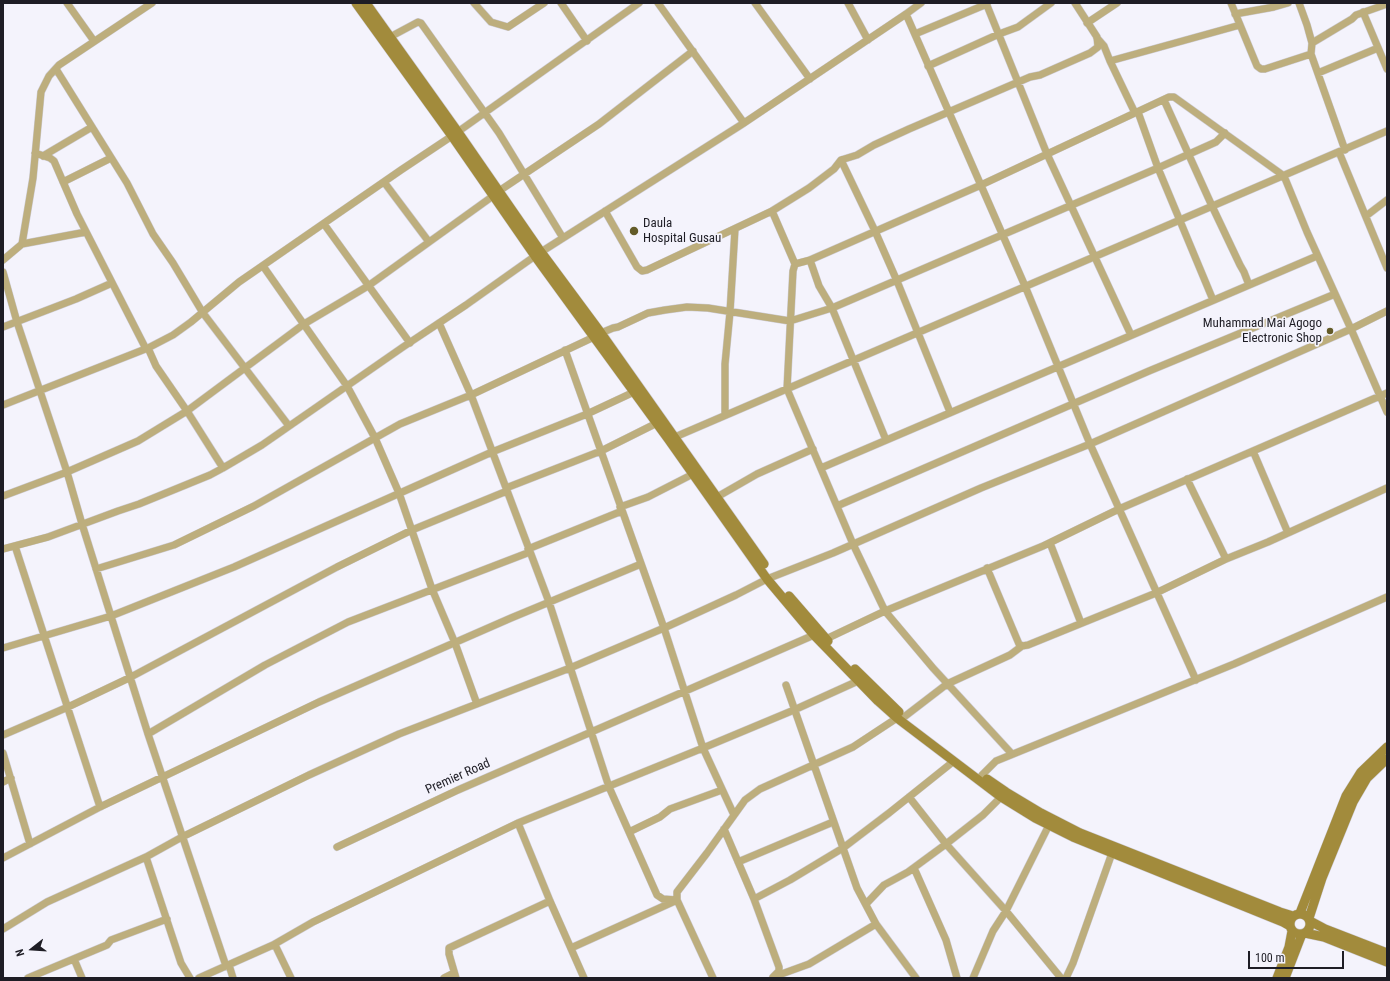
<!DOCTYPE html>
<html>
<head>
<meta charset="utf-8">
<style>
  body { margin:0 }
  #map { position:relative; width:1390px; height:981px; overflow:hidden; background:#f4f3fc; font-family:"Roboto Condensed",sans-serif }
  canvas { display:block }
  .frame { position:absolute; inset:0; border:4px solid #1e1d25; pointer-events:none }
  .north { position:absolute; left:12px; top:929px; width:40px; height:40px; -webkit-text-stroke:3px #f4f3fc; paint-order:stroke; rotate:253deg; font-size:11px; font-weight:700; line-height:16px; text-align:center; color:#1e1d25 }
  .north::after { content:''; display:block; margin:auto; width:14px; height:18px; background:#1e1d25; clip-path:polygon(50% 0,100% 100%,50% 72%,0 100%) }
  .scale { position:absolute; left:1248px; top:951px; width:96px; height:18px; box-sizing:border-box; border:2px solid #1e1d25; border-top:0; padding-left:5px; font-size:12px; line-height:14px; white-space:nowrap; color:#1e1d25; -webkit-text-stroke:3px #f4f3fc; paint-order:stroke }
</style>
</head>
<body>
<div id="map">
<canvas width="1390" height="981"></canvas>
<div class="frame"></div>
<div class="north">N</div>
<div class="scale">100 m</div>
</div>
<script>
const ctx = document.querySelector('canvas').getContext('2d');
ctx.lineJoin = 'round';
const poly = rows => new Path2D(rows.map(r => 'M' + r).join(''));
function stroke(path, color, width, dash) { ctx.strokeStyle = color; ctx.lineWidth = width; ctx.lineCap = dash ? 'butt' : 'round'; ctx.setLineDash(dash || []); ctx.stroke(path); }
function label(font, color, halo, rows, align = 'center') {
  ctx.font = font + ' "Roboto Condensed",sans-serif'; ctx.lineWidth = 3.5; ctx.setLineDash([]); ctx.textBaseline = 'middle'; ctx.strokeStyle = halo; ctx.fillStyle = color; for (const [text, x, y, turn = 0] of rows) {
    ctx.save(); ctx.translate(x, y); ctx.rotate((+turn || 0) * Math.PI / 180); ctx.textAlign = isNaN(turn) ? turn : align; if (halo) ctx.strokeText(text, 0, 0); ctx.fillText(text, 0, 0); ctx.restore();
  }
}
const street = poly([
  [67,3,94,41],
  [474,3,491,22,508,27,544,3],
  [561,3,587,41],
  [658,3,744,123],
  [755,3,810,79],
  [848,3,868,40],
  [986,3,1047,154,1131,335],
  [1231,3,1257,66,1261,69,1265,69,1311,54,1345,150],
  [1299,3,1307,25,1312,43],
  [1363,12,1387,69],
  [906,14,1025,286,1090,444,1196,680],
  [1235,14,1274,7,1288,3],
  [1087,23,1117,3],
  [915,34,987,4],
  [390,37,418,22,421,23,499,133,563,238],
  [1097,38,1104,46,1110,61,1240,25],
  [1311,54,1312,43,1352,19,1356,15,1387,4],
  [1110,61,1135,113],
  [928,66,999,34,1018,27,1051,3],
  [56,69,127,183,153,234,173,263,203,313,289,426],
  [1318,73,1378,48],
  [1164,100,1212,206,1240,265,1244,272,1249,285],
  [1138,112,1158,168,1213,300],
  [1339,152,1387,268],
  [35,153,50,158,54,161,77,214,146,349],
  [43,156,92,127],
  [841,160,875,231,897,281,950,412],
  [63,182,111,158],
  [384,182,429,242],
  [499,191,599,124,693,51],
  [605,211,637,267,642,271,647,270,772,211,809,188,834,169,841,160,857,155,874,145,909,129,1030,77,1040,75,1090,53,1098,47,1097,37,1075,3],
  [772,211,795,264,793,271,787,389,853,544,885,611,933,668,1012,754],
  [1366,216,1387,200],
  [324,224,410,343],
  [22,244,33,178,41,92,49,76,59,65,152,3],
  [541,252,744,123,906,14,921,3],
  [3,260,22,244,86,232],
  [810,260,819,286,832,308,886,440],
  [795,264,810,260,981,185,1169,97,1174,97,1284,176,1307,232,1351,329,1387,412],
  [263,266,347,386,375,438,399,493,432,589,455,643,477,704],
  [3,272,17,322,67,472,82,524,148,734,226,966],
  [439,323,471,395,549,602,609,787,657,895,663,899,677,900],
  [3,327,76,299,112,283],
  [601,333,613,328,618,327,648,313,665,310,687,307,708,308,790,321,832,308,1158,168,1216,142,1225,133],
  [148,348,156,366,187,411,223,468],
  [565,350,664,628,703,748,734,815],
  [3,405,148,348,173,335,191,322,239,282,401,170,452,136,639,3],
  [725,414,725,364,730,312,735,229],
  [675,437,1387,131],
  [1253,451,1288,533],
  [821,468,1317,256],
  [1187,479,1226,559],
  [506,488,601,451,657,423],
  [3,496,67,472,138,441,187,411,304,324,368,286,493,196],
  [717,497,757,474,813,449],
  [837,506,1149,371,1335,294],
  [620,507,648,497,693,474],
  [1050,543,1081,623],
  [15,546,100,807],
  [3,549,48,537,118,511,139,504,210,475,223,468,262,445,403,347,466,305,535,256],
  [528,549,622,511],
  [987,568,1019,644,1022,646,1028,645,1156,593,1226,559,1268,542,1387,488],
  [96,569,174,545,254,506,400,424,471,395,594,337],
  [826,639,885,611,1043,546,1119,509,1387,393],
  [3,648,111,616,234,567,492,452,587,414,634,392],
  [786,685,857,888,876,924,916,978],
  [904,717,947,684,1010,655,1022,646],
  [148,734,265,665,348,622,530,552],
  [3,735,68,707,129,678,337,567,412,530,507,491],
  [3,753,30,844],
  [982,775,996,761,1234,664,1387,597],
  [3,782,11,778],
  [909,797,946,844,1006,911,1061,978],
  [518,823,550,901,584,978],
  [724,829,754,899,779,967,779,971,773,977,774,978],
  [629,832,660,817,670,809,722,790],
  [337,847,458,790,814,635],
  [146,857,181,963,190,978],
  [3,858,100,807,319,702,511,618,641,564],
  [738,862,833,822],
  [914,868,946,940,957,978],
  [754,899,790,880,843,848,889,813,954,761],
  [866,904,884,885,908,872,946,844,983,815,1001,797],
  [3,929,47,902,146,857,182,837,309,775,399,734,570,668,664,628,736,595,767,579,833,553,981,488,1090,444,1351,329,1387,311],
  [273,945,313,922,518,823,703,748,794,710,858,681],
  [571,948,675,901],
  [74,959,82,978],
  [229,965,233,978],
  [776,976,809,964,876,924],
  [28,978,107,945,111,940,167,919],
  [199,978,273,945,276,947,291,978],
  [444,978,454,973],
  [456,978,449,954,449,948,550,901],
  [713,978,677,900,677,892,707,853,745,800,760,789,853,747,897,718],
  [973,978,993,931,1006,911,1049,825],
  [1066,978,1073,963,1112,853]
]);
const secondary = poly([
  [356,3,452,136,535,256,669,440,767,579,814,635,878,701,897,718,1001,797,1035,818,1073,837,1283,922,1290,926],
  [366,3,458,132,541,252,601,333,764,564],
  [789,596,828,641],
  [855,669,899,712],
  [987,779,1006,792,1041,813,1080,833,1280,912,1293,916],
  [1300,913,1346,796,1361,772,1387,747],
  '1290 924a10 10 0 1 1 20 0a10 10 0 1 1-20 0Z',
  [1309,918,1322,878,1353,802,1367,778,1387,759],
  [1310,921,1325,929,1387,953],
  [1305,933,1324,937,1387,962],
  [1277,978,1289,947,1292,931],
  [1285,978,1302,934]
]);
stroke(street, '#cdccd5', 8);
stroke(secondary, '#cdccd5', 10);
stroke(street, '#bdae7d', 7);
stroke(secondary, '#a28b3c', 9);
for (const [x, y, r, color] of [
  [634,231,5,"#635b28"],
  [1330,331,4,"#635b28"]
]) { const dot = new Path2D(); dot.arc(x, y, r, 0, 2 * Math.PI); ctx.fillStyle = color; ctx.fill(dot); stroke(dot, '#f4f3fc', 1.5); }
label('13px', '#1e1d25', '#f4f3fc', [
  ["Daula",643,224],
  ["Hospital Gusau",643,239],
  ["Muhammad Mai Agogo",1322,324,"right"],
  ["Electronic Shop",1322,339,"right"]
], 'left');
label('13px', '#1e1d25', '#f4f3fc', [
  ["Premier Road",458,777,-24]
]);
</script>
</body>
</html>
